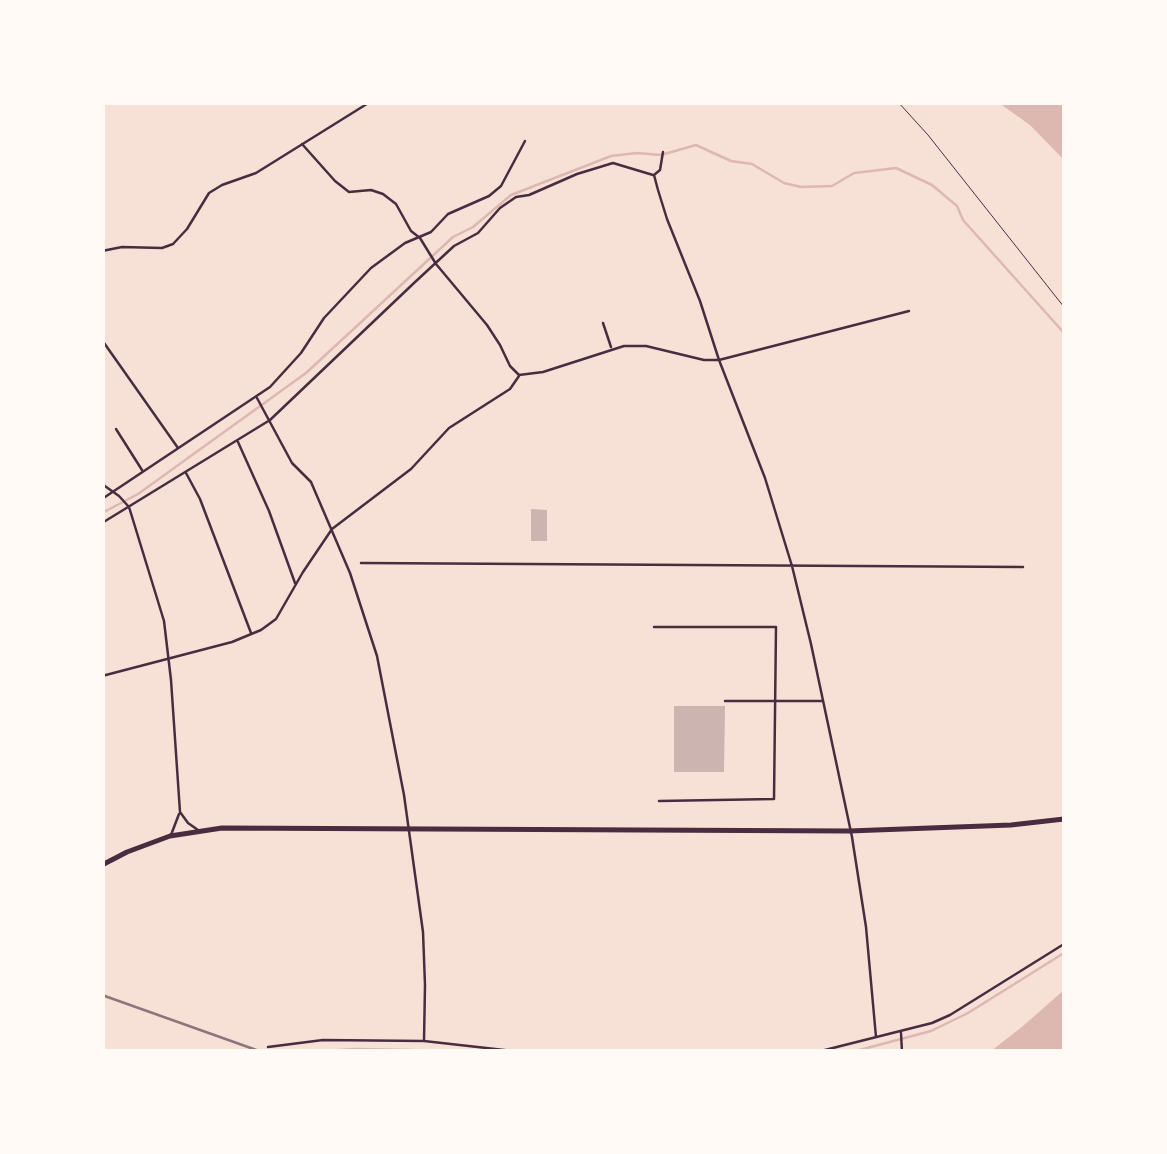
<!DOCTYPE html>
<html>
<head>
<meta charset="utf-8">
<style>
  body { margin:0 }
  #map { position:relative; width:1167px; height:1154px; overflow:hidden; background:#f7e1d7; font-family:"Nunito Sans",sans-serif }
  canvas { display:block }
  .frame { position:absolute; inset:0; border:105px solid #fffaf5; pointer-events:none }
</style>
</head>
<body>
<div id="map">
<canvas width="1167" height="1154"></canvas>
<div class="frame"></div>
</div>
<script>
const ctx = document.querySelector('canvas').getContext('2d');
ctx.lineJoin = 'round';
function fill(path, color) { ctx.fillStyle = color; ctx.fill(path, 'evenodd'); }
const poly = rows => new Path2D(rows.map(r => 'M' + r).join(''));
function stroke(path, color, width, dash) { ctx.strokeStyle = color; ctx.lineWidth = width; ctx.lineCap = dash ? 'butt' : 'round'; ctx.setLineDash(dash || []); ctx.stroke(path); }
fill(poly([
  [999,103,1064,103,1064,160,1030,125],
  [1064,990,1064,1051,991,1051,1023,1026]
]), '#dcb8b0');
stroke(poly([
  [102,513,138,494,306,373,453,237,473,227,511,195,611,156,637,153,661,155,696,145,731,161,752,164,784,183,801,187,832,186,854,173,896,168,932,185,957,206,963,220,1064,333],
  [420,1050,434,1052],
  [309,1052,355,1049,413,1050],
  [852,1052,931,1031,968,1013,1064,953]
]), '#dcb8b0', 2.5);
fill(poly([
  [531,509,547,510,547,541,531,541],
  [674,706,725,706,724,772,674,772]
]), '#ccb4b1');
stroke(poly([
  [898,102,928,135,1064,307]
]), '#4a2c40', 1);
stroke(poly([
  [302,144,335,181,349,192,371,190,383,194,396,204,411,231,420,238,436,264,487,325,500,345,510,366,519,375,543,372,624,346,646,346,704,360,719,360,909,311],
  [663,152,660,170,654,175,658,190,667,219,700,301,719,360,765,478,792,566,811,644,852,837,866,927,876,1037],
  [102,251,122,247,162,248,173,244,187,229,209,193,222,185,256,173,370,102],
  [603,323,611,347],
  [102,340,178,448],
  [257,398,292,463,311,482,350,573,377,656,404,795,423,932,425,985,424,1041],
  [116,429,142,470],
  [238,442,269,511,295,583],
  [186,473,200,499,251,633],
  [102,484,119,496,129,507,164,621,171,680,180,812,188,823,198,830],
  [102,499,270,387,301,353,324,318,371,268,405,243,431,232,448,214,489,196,501,186,525,141],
  [102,523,270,420,414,283,454,246,478,233,500,208,516,197,529,195,577,174,613,163,653,175],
  [361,563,1023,567],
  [654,627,776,627,774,799,659,801],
  [102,676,232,642,261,630,276,619,303,572,332,529,411,469,449,428,510,389,519,376],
  [725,701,823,701],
  [171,835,179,814],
  [901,1033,902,1052],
  [268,1047,323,1040,424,1041,522,1052],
  [817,1052,932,1023,950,1015,1064,944]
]), '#4a2c40', 2.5);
stroke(poly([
  [102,865,127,852,170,836,222,828,849,831,1011,825,1064,819]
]), '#4a2c40', 5);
stroke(poly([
  [102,995,262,1052]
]), '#8f747c', 2.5);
</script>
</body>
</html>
